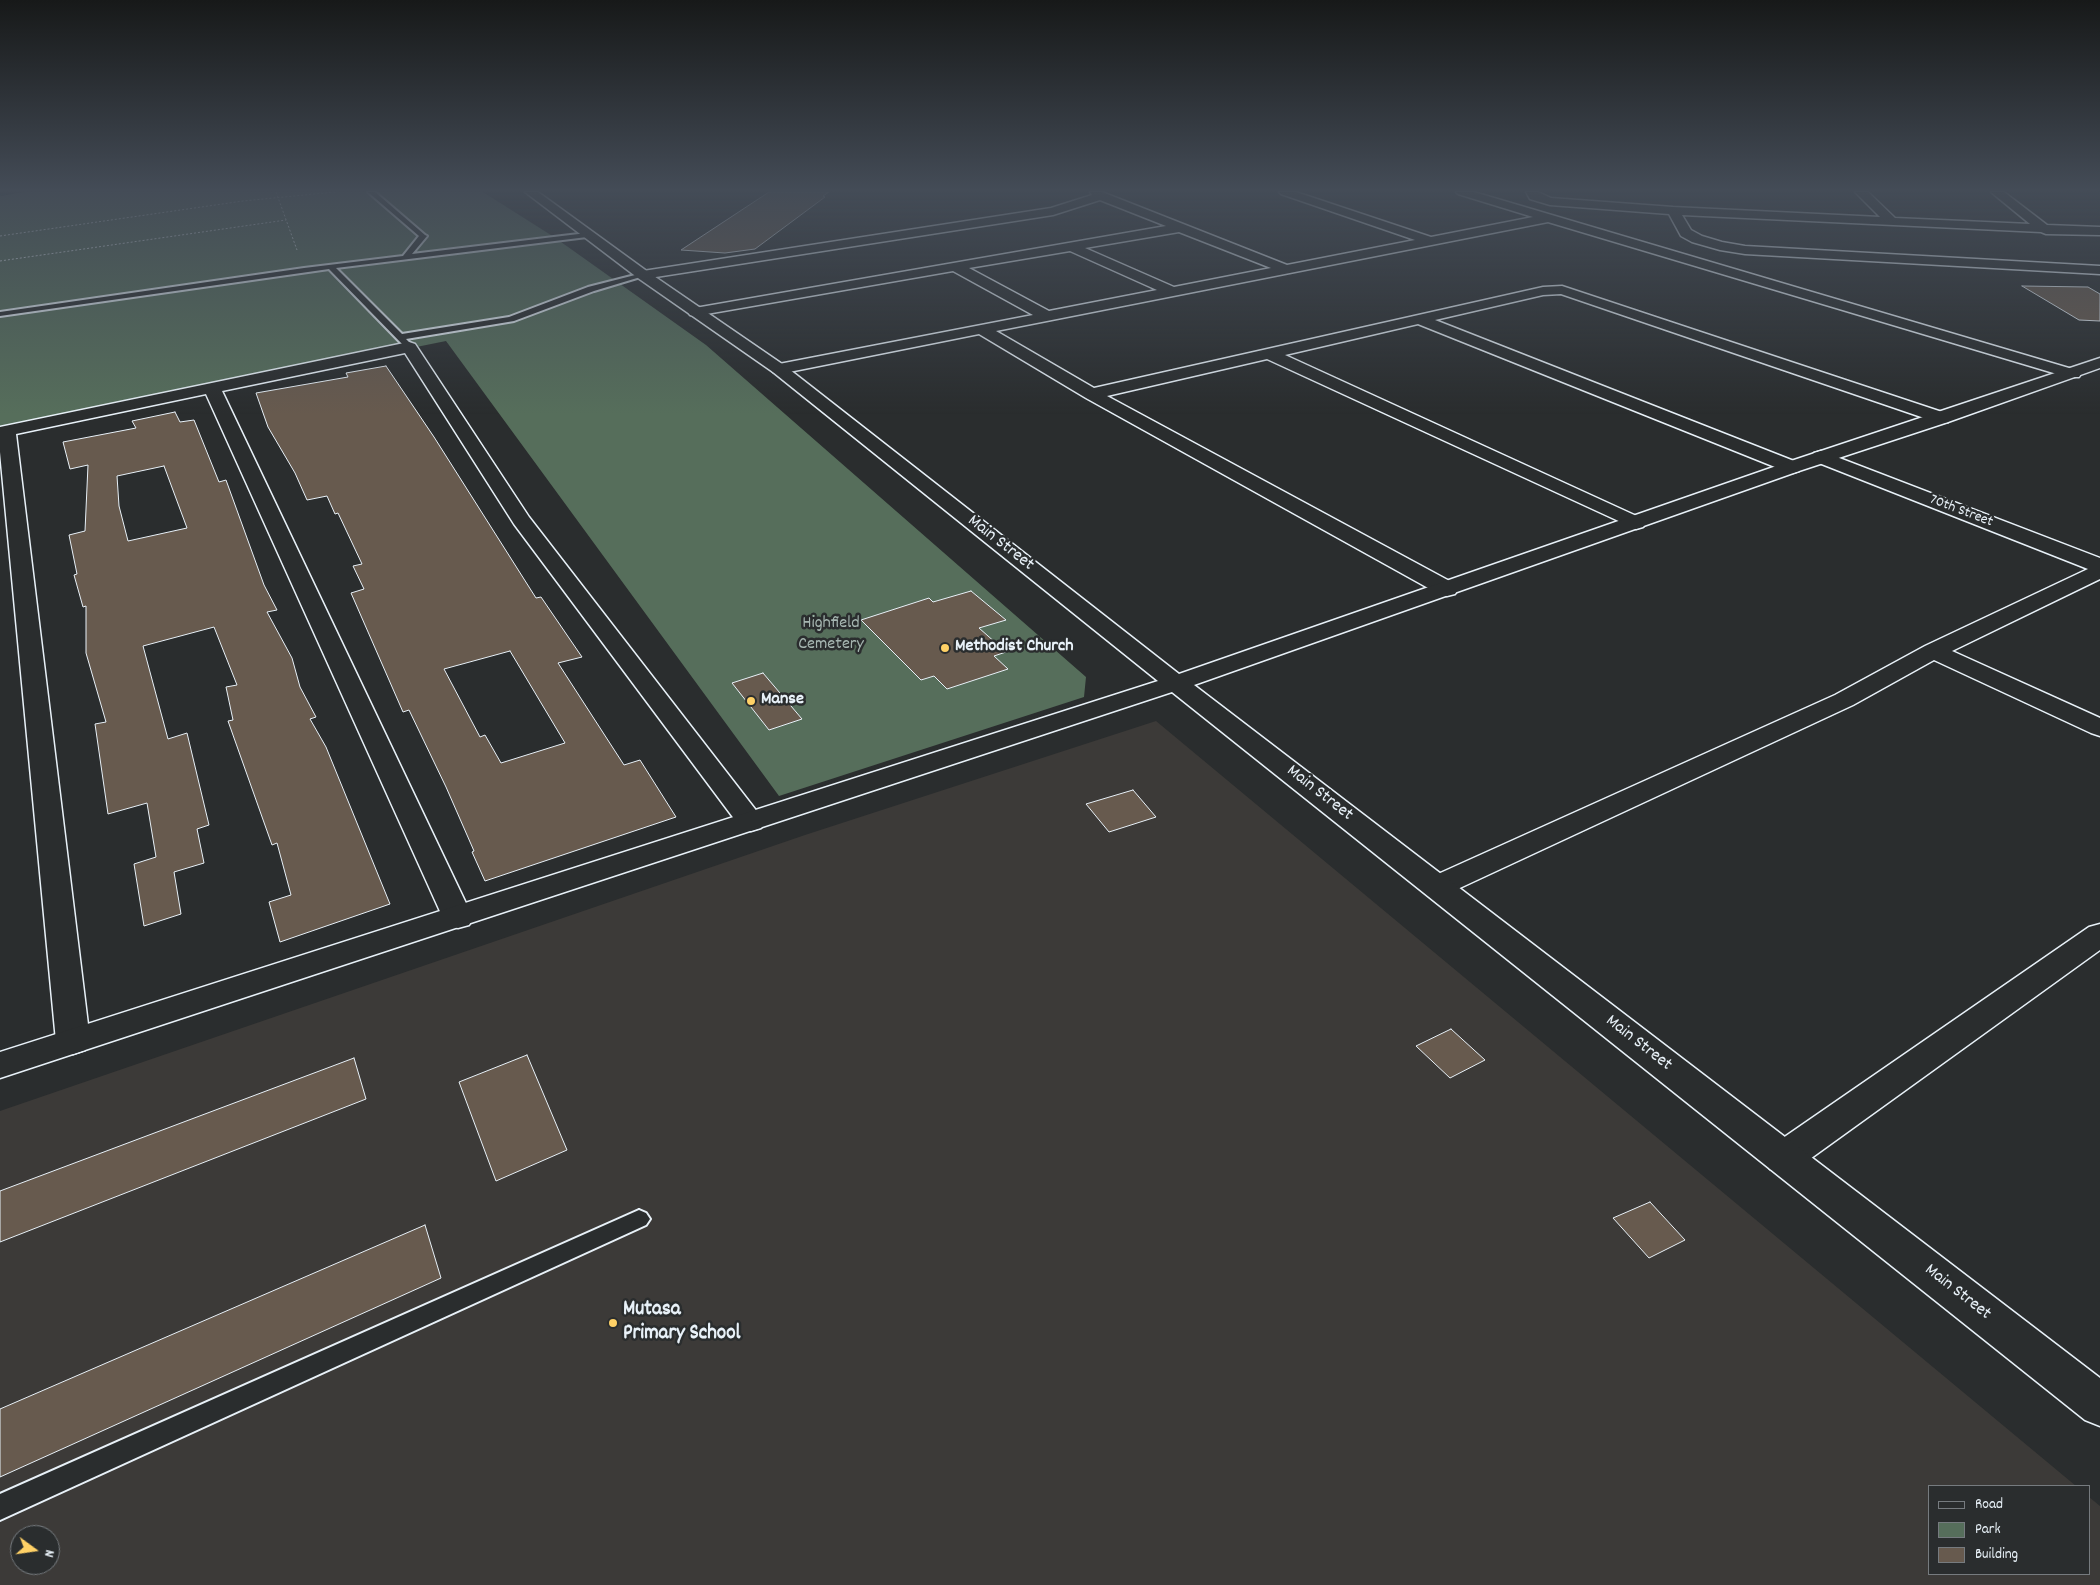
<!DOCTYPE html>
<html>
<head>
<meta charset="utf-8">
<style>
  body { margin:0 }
  #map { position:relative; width:2100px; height:1585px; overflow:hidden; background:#2a2d2e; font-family:Dekko,sans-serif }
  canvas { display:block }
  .legend { position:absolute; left:1928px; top:1485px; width:162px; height:90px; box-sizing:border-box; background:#2a2d2e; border:1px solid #767b7f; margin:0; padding:6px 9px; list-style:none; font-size:15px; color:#e8f1f8 }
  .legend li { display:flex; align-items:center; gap:10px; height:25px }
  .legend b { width:25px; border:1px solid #767b7f }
  .north { position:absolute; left:10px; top:1525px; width:50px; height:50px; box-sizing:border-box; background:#2a2d2e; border:1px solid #767b7f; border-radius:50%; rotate:104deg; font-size:14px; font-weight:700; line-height:20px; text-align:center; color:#e8f1f8 }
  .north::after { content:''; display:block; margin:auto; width:18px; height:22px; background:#ffd166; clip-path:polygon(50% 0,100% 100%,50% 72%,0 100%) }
</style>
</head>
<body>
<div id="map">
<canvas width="2100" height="1585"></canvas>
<ul class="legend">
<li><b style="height:6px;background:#2a2d2e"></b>Road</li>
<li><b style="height:14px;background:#566e5b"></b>Park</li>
<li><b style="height:14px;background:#675a4e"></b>Building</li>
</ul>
<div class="north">N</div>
</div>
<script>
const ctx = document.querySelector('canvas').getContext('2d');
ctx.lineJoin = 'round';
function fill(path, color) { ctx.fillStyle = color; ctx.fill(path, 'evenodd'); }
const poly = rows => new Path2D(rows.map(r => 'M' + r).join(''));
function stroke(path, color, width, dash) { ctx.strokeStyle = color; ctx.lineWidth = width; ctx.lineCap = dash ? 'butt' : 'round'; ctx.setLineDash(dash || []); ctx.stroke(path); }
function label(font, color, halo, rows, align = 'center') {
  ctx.font = font + ' Dekko,sans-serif'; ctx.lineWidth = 5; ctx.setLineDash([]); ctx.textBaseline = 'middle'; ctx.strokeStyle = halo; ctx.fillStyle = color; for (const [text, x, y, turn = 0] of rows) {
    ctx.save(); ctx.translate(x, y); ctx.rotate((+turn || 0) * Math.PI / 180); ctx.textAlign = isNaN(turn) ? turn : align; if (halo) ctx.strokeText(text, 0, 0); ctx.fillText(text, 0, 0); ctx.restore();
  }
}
fill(poly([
  [1156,721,2076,1486,1929,1486,1929,1574,2089,1574,2089,1497,2100,1506,2100,1585,0,1585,0,1111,805,835],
  [20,1535,50,1535,50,1565,20,1565]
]), '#3c3a38');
fill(poly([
  [25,192,483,192,554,237,706,345,1086,677,1084,697,779,796,446,341,0,431,0,196]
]), '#566e5b');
const building = poly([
  [769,192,829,192,823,196,825,197,755,249,725,253,681,250,769,192],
  [2022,286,2088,287,2100,294,2100,321,2079,320,2022,286],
  [386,366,434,437,536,598,541,597,582,657,558,663,624,765,640,760,676,817,485,881,472,852,474,851,446,787,409,710,403,712,351,593,364,589,353,566,362,564,338,513,335,514,327,496,307,500,295,473,268,427,256,393,348,377,346,373,386,366],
  [510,651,565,743,501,763,485,735,480,737,444,669,510,651],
  [175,412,180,422,194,420,219,482,226,480,264,585,277,610,267,612,292,658,300,687,316,717,310,719,326,747,390,904,280,942,269,902,291,895,277,843,272,845,228,721,233,720,226,687,237,685,214,627,143,646,168,739,187,733,209,825,197,829,204,863,174,872,181,914,144,926,134,864,156,857,147,803,108,814,95,724,106,722,86,653,86,606,83,607,74,575,77,574,69,535,85,531,88,465,70,469,63,442,136,428,132,421,175,412],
  [164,466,187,528,128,541,119,506,117,476,164,466],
  [971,591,1006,620,979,628,1006,652,994,656,1008,669,947,689,934,676,921,680,861,620,929,598,933,602,971,591],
  [763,673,802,719,769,730,732,683,763,673],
  [1133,790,1156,817,1109,832,1086,804,1133,790],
  [1451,1029,1485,1060,1450,1078,1416,1046,1451,1029],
  [527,1055,567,1150,496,1181,459,1082,527,1055],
  [354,1058,366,1099,0,1242,0,1191,354,1058],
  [1650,1202,1685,1240,1649,1258,1613,1218,1650,1202],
  [425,1225,441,1278,0,1477,0,1409,425,1225]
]);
fill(building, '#675a4e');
stroke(building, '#e8f1f8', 1);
const service = poly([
  [368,192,375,192,425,235,427,236,412,254,587,233,590,235,587,237,336,268,402,334,509,317,588,287,643,273,647,275,594,291,514,321,406,339,411,344,407,347,404,346,329,269,0,316,0,312,304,268,403,256,419,236,368,192],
  [639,1210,646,1213,650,1219,646,1225,0,1520,0,1494,639,1210]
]);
const minor = poly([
  [1090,192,1102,192,1287,265,1415,240,1281,194,1279,192,1296,192,1431,237,1533,217,1458,194,1456,192,1474,192,2079,371,2081,374,2079,377,2067,377,1548,222,996,331,1094,388,1543,287,1562,286,1948,414,1951,418,1948,422,1942,423,1936,422,1561,294,1543,295,1435,320,1799,463,1801,467,1799,471,1792,473,1785,471,1418,324,1285,355,1643,519,1646,523,1643,527,1636,529,1267,359,1107,396,1455,584,1458,589,1455,594,1447,596,1439,594,1086,398,979,334,779,374,773,372,771,369,773,366,779,364,1033,315,953,271,695,316,690,315,688,312,690,309,695,308,1166,226,1100,200,1053,215,643,279,636,275,643,271,1051,208,1092,195,1090,192],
  [1179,232,1271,268,1174,287,1085,248,1179,232],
  [1070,251,1157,290,1049,311,969,268,1070,251],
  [1526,192,1538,192,1551,198,1673,207,1880,217,1855,192,1868,192,1895,218,2030,224,1991,192,2004,192,2047,225,2100,227,2100,235,2046,234,2041,232,1682,215,1691,230,1702,236,1722,242,1745,246,2100,266,2100,274,1745,254,1720,250,1692,242,1681,236,1669,214,1550,205,1530,199,1526,192],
  [409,342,415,344,417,347,529,517,765,822,761,828,751,831,741,828,514,524,405,353,222,391,473,918,469,925,458,928,447,925,443,918,206,394,16,434,90,1041,85,1050,73,1054,61,1050,56,1041,0,452,0,427,409,342],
  [1821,451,2100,558,2100,579,1952,651,2100,718,2100,736,2091,733,1934,660,1853,705,1449,893,1438,896,1427,893,1423,886,1427,879,1835,695,1925,646,2088,569,1814,461,1812,457,1814,453,1821,451],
  [2100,924,2100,950,1796,1169,1783,1173,1770,1169,1764,1158,1770,1147,2089,927,2100,924]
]);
const tertiary = poly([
  [525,192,538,192,648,272,785,366,1179,674,1785,463,2100,358,2100,368,1948,422,1799,471,1194,685,2100,1378,2100,1426,2085,1420,1172,692,0,1078,0,1052,1158,681,773,372,638,278,525,192]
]);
stroke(service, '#e8f1f8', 4);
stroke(minor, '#e8f1f8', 3);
stroke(tertiary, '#e8f1f8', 3);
stroke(poly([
  [276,192,297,250],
  [0,236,243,201,335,192],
  [0,261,286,220]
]), '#e8f1f8', 1, [2, 2]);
fill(service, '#2a2d2e');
fill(minor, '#2a2d2e');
fill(tertiary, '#2a2d2e');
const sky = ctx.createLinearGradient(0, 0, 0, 414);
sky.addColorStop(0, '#171919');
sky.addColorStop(0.46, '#444c57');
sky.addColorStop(1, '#444c5700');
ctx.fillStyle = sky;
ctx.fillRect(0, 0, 2100, 414);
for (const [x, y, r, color] of [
  [945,648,5,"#ffd166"],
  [751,701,5,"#ffd166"],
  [613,1323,5,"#ffd166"]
]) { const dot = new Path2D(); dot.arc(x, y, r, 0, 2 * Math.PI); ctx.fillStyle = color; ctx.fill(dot); stroke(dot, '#2a2d2e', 2); }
label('15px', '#e8f1f8', '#2a2d2e', [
  ["70th Street",1961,512,21]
]);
label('18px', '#e8f1f8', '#2a2d2e', [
  ["Main Street",1000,544,38],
  ["Main Street",1319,794,38],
  ["Main Street",1638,1044,38],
  ["Main Street",1957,1293,38]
]);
label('18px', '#a6b6b1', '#2a2d2e', [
  ["Highfield",831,625],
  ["Cemetery",831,646]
]);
label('bold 18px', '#e8f1f8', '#2a2d2e', [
  ["Methodist Church",955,648],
  ["Manse",761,701]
], 'left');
label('bold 21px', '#e8f1f8', '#2a2d2e', [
  ["Mutasa",623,1311],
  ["Primary School",623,1335]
], 'left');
</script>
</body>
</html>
